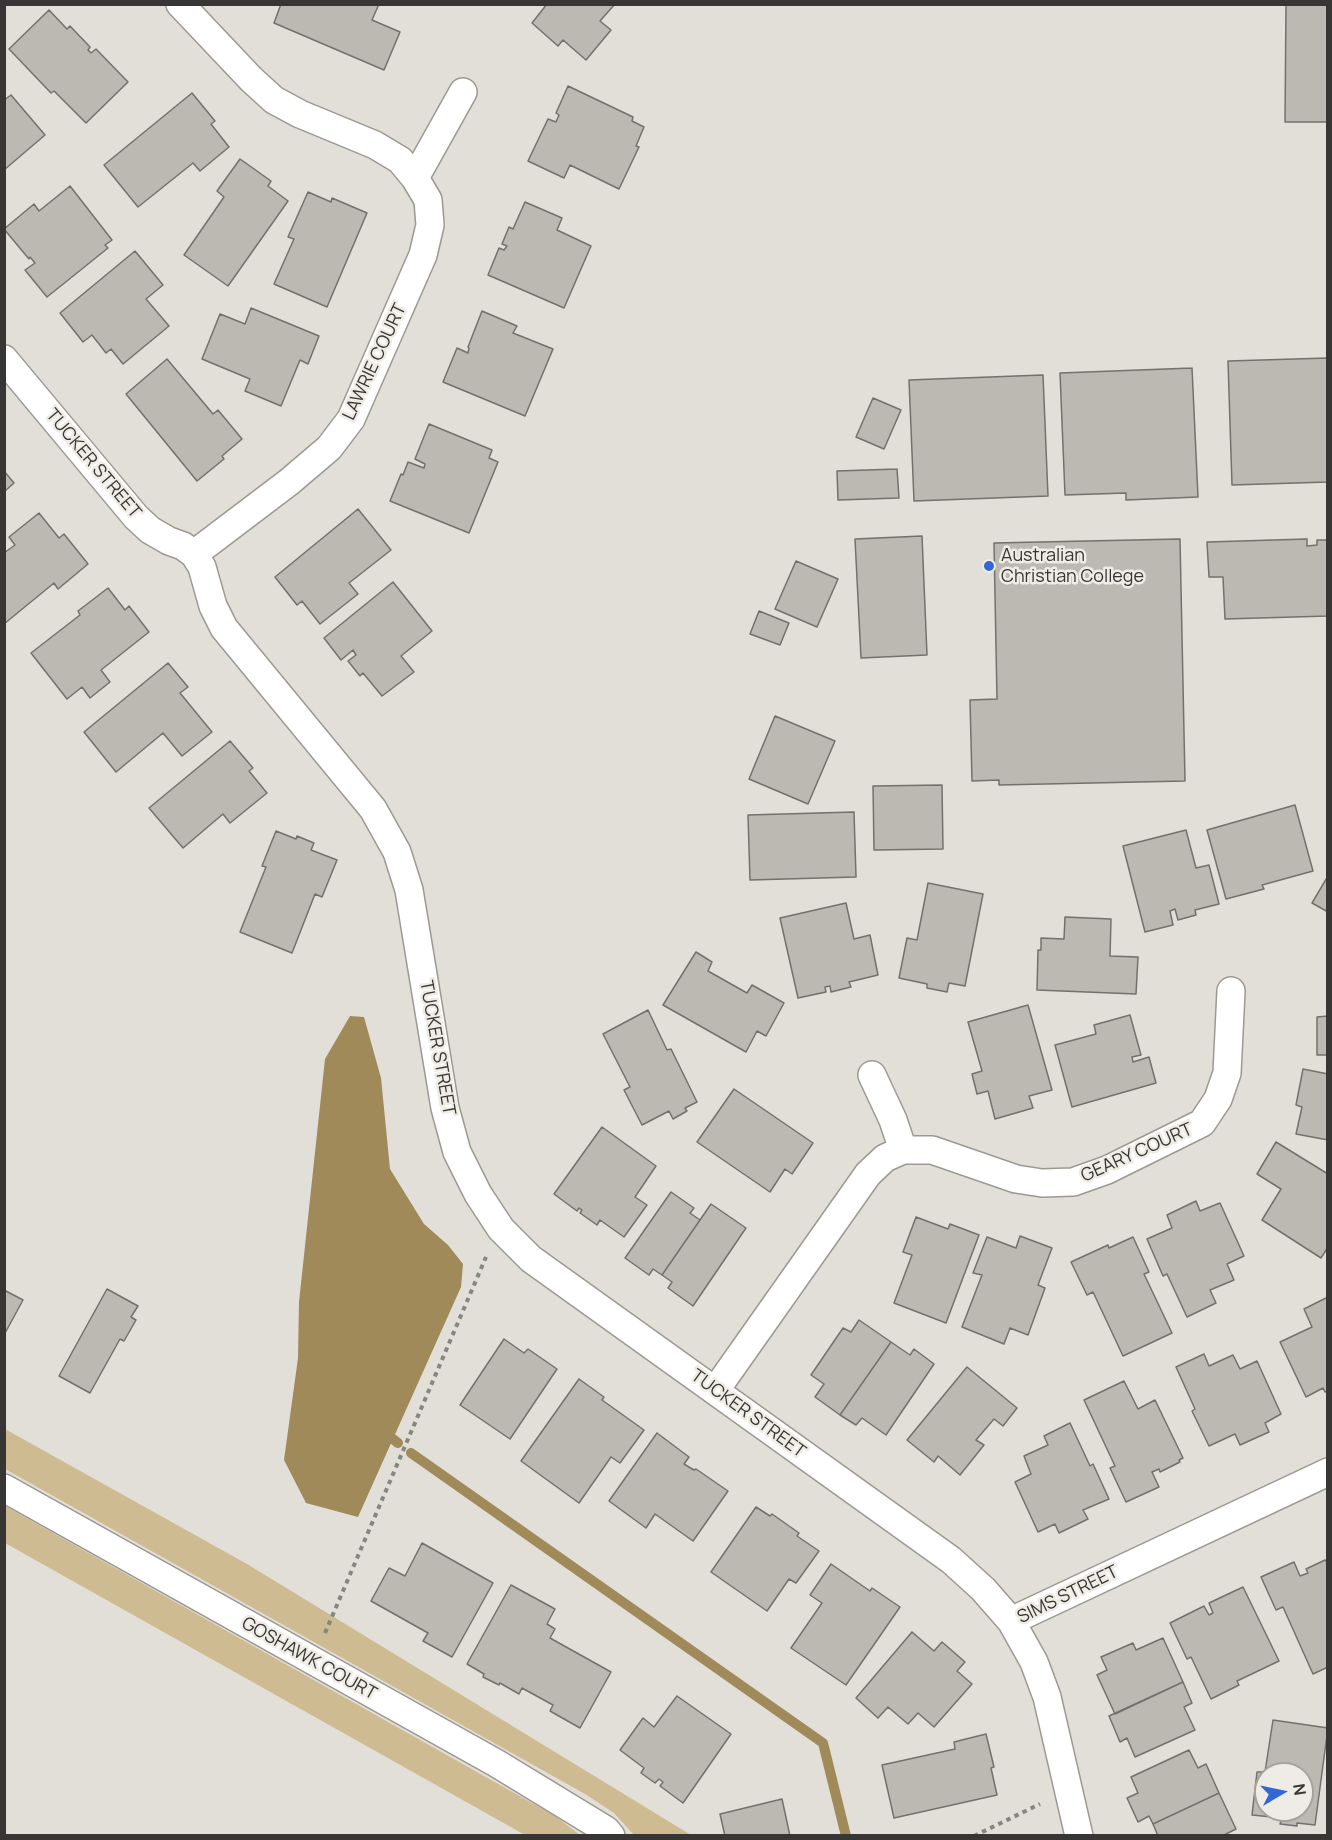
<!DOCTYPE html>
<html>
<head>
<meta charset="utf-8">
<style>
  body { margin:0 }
  #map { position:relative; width:1332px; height:1840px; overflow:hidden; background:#e2dfd8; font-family:Manrope,sans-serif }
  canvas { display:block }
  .frame { position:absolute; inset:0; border:6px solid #373634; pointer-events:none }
  .north { position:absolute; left:1254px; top:1762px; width:60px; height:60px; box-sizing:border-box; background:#efece5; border:2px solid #a5a39e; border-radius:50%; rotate:81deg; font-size:16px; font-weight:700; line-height:24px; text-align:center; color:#373634 }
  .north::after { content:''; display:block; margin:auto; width:21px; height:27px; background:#3566d6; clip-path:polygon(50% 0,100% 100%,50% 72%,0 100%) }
</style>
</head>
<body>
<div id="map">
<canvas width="1332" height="1840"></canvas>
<div class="frame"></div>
<div class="north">N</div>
</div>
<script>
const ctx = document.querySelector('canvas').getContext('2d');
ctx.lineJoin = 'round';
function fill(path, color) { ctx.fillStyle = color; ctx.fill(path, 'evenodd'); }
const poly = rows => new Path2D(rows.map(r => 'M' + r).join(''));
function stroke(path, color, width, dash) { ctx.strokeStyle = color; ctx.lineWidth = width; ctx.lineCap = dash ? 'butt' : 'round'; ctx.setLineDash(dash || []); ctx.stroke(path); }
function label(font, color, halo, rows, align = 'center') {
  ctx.font = font + ' Manrope,sans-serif'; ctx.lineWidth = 5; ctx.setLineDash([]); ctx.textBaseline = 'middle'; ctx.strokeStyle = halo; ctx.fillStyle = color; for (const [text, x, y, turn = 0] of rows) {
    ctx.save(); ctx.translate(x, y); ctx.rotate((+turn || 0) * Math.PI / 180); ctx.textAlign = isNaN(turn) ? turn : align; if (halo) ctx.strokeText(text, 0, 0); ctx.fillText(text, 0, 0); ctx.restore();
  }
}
fill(poly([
  [5,1429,247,1564,691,1835,634,1835,614,1813,585,1794,5,1469],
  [5,1506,555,1816,580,1835,525,1835,5,1543]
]), '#cebb92');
fill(poly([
  [350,1016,364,1017,381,1078,390,1169,424,1224,448,1245,463,1264,461,1287,358,1517,306,1503,284,1460,298,1358,299,1302,325,1059]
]), '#a08a5a');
stroke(poly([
  [393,1439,398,1443],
  [411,1453,823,1743,846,1836]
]), '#a08a5a', 10);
const building = poly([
  [281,4,379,4,372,20,400,32,384,70,274,23,281,4],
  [547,4,615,4,600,21,611,30,586,60,563,40,558,46,532,23,547,4],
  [1286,4,1328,4,1328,122,1285,122,1286,4],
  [49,10,67,29,70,26,90,47,88,50,91,53,96,49,128,82,86,123,54,91,51,93,9,49,49,10],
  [568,86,633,117,632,121,644,127,636,146,639,147,619,189,570,165,564,178,528,161,548,119,556,122,559,115,556,113,568,86],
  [192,93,215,121,211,124,229,147,200,171,193,163,138,207,104,165,192,93],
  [11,95,45,135,4,170,4,100,11,95],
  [240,159,271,181,268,186,288,201,228,286,184,255,224,197,217,191,240,159],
  [70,186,112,240,105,245,108,248,47,297,25,270,35,263,30,257,29,259,4,229,34,204,39,211,70,186],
  [308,192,331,202,332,198,367,213,327,307,274,284,294,239,288,237,308,192],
  [525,202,562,218,557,230,591,246,564,308,488,275,499,248,504,250,507,246,502,244,509,227,513,229,525,202],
  [135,251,163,285,146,299,169,326,123,364,111,349,106,353,92,335,83,342,60,313,135,251],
  [251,308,319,336,308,364,300,360,281,406,245,391,250,379,202,359,220,314,245,324,251,308],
  [482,311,517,326,513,333,553,349,525,416,443,382,457,348,468,353,469,348,468,347,482,311],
  [1328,358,1328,482,1232,485,1228,361,1328,358],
  [167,359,213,414,218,410,242,439,222,456,224,459,197,481,126,394,167,359],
  [1192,368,1198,497,1126,500,1126,493,1065,495,1060,373,1192,368],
  [1043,375,1048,496,914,501,909,380,1043,375],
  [873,398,901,410,884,449,856,437,873,398],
  [429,424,492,450,489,458,498,462,469,533,390,501,401,474,403,475,408,462,424,468,425,464,415,459,429,424],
  [897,469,899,498,838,500,837,471,897,469],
  [4,471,14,483,4,492,4,471],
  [358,509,391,550,349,583,358,594,320,624,302,601,297,605,275,577,358,509],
  [39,513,59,538,64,534,88,564,58,589,54,583,4,624,4,553,15,545,9,537,39,513],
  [922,536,927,655,861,658,855,539,922,536],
  [1180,539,1185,781,999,785,999,780,972,781,970,700,997,699,994,543,1180,539],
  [1307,539,1307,546,1317,545,1317,540,1328,540,1328,616,1225,619,1223,577,1209,577,1207,542,1307,539],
  [796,561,838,579,817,627,775,609,796,561],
  [393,582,432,631,401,656,414,672,382,696,363,673,360,676,348,661,356,655,353,650,341,660,324,638,393,582],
  [108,588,125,610,129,606,149,632,101,670,110,682,90,698,82,687,67,699,31,653,80,615,78,611,108,588],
  [759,611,789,623,780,645,750,634,759,611],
  [168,663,188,687,180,693,212,732,182,756,163,733,116,772,84,732,168,663],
  [775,716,835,741,808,804,749,779,775,716],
  [230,741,253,768,249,771,267,793,230,823,223,814,183,848,149,808,230,741],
  [942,785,943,849,874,850,873,786,942,785],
  [1295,805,1313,871,1262,885,1264,889,1226,899,1207,830,1295,805],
  [854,812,856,877,750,880,748,815,854,812],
  [1186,830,1196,868,1209,865,1219,904,1195,910,1196,915,1178,920,1175,909,1170,911,1173,925,1145,932,1123,846,1186,830],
  [276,831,296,839,297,836,314,843,311,850,337,860,322,897,315,894,292,953,240,932,266,867,262,866,276,831],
  [1328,876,1328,912,1312,903,1328,876],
  [928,883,983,894,965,986,949,983,947,992,927,988,927,984,899,978,907,938,917,940,928,883],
  [846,903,854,939,870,935,878,975,849,982,851,987,831,992,830,986,825,987,826,992,798,998,780,918,846,903],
  [1065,917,1111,919,1110,956,1138,957,1136,994,1037,990,1038,950,1041,950,1041,938,1064,939,1065,917],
  [696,952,712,962,708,971,747,993,752,985,784,1003,766,1036,757,1031,746,1052,663,1005,696,952],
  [1028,1005,1052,1090,1029,1096,1033,1108,995,1119,988,1091,977,1094,972,1074,982,1071,968,1022,1028,1005],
  [648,1010,667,1050,671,1049,697,1102,685,1108,687,1111,673,1119,669,1111,642,1125,624,1090,630,1087,603,1034,648,1010],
  [1130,1015,1141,1055,1132,1057,1133,1062,1149,1057,1156,1083,1072,1107,1055,1045,1096,1034,1094,1025,1130,1015],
  [1328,1016,1328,1055,1317,1055,1317,1017,1328,1016],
  [1303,1069,1328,1074,1328,1140,1296,1134,1302,1107,1296,1105,1303,1069],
  [734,1089,813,1143,792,1174,785,1169,770,1192,697,1142,734,1089],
  [602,1127,656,1166,635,1197,647,1205,624,1237,600,1220,597,1225,580,1213,582,1210,579,1208,577,1211,554,1194,602,1127],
  [1276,1142,1328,1174,1328,1247,1321,1258,1262,1220,1281,1189,1257,1174,1276,1142],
  [671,1192,694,1208,690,1213,700,1220,662,1275,653,1269,649,1275,625,1258,671,1192],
  [1196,1201,1200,1211,1220,1203,1244,1256,1227,1264,1234,1280,1210,1290,1216,1303,1187,1317,1167,1274,1163,1276,1147,1239,1172,1228,1167,1215,1196,1201],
  [711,1204,746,1228,693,1306,668,1288,672,1282,662,1275,711,1204],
  [916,1217,948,1229,950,1224,979,1235,946,1323,894,1303,912,1255,903,1252,916,1217],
  [1020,1236,1052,1248,1038,1285,1045,1288,1028,1335,1010,1328,1004,1344,962,1327,982,1275,973,1273,987,1237,1016,1248,1020,1236],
  [1133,1237,1149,1272,1144,1274,1172,1333,1123,1356,1093,1292,1087,1295,1071,1262,1108,1245,1109,1248,1133,1237],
  [107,1289,138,1306,131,1317,136,1320,124,1341,120,1339,90,1393,59,1376,107,1289],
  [4,1290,23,1300,4,1335,4,1290],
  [1328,1297,1328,1391,1325,1392,1323,1388,1306,1397,1280,1342,1312,1327,1304,1309,1328,1297],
  [859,1320,891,1342,840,1415,815,1397,824,1384,811,1375,843,1328,851,1332,859,1320],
  [504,1339,524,1353,528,1349,557,1369,510,1439,460,1405,504,1339],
  [891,1342,910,1355,914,1349,934,1364,886,1435,862,1418,856,1425,840,1415,891,1342],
  [1204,1354,1209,1366,1233,1355,1240,1369,1257,1361,1281,1414,1265,1423,1269,1432,1240,1445,1235,1434,1209,1446,1192,1411,1195,1409,1176,1367,1204,1354],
  [967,1367,1017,1408,1003,1426,994,1419,976,1440,984,1445,960,1475,938,1456,934,1462,907,1440,967,1367],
  [579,1379,604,1397,602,1400,644,1430,620,1463,611,1457,579,1503,521,1461,579,1379],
  [1124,1381,1138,1409,1155,1400,1183,1458,1179,1460,1180,1462,1160,1472,1159,1469,1152,1472,1159,1487,1126,1502,1110,1468,1115,1466,1084,1400,1124,1381],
  [1070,1423,1090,1466,1093,1464,1109,1499,1083,1510,1088,1519,1059,1533,1055,1524,1038,1532,1015,1482,1031,1474,1024,1456,1048,1445,1044,1436,1070,1423],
  [657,1433,689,1457,684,1464,694,1470,696,1469,728,1491,693,1541,655,1514,646,1528,609,1501,657,1433],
  [756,1507,770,1516,772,1514,799,1533,797,1536,819,1551,796,1583,789,1579,767,1611,711,1572,756,1507],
  [422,1543,493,1583,452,1657,423,1641,428,1633,371,1601,389,1568,405,1576,422,1543],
  [1325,1560,1328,1563,1328,1667,1313,1674,1283,1607,1276,1610,1261,1577,1294,1562,1300,1576,1308,1573,1306,1569,1325,1560],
  [831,1564,870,1591,872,1588,900,1607,846,1685,791,1648,822,1603,810,1595,831,1564],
  [511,1585,555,1609,547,1624,555,1629,550,1638,611,1672,580,1728,550,1711,553,1705,522,1688,519,1694,500,1683,499,1685,483,1677,484,1674,467,1664,511,1585],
  [1243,1587,1279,1661,1237,1681,1239,1685,1211,1699,1191,1657,1187,1659,1170,1623,1204,1606,1209,1615,1213,1613,1209,1603,1243,1587],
  [912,1632,934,1651,942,1642,965,1662,957,1671,972,1684,934,1727,918,1713,908,1724,888,1707,878,1718,856,1698,912,1632],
  [1163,1638,1183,1682,1115,1714,1097,1675,1107,1670,1101,1657,1133,1643,1136,1650,1163,1638],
  [1183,1682,1192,1703,1184,1707,1195,1730,1135,1757,1127,1738,1120,1742,1109,1716,1183,1682],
  [677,1696,731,1734,683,1803,660,1786,663,1782,659,1779,655,1783,641,1773,644,1768,620,1750,643,1718,654,1727,677,1696],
  [1273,1720,1328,1728,1315,1825,1297,1823,1297,1826,1280,1824,1282,1818,1252,1815,1257,1772,1265,1772,1273,1720],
  [1266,1774,1302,1774,1302,1810,1266,1810,1266,1774],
  [986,1734,994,1767,991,1768,997,1795,894,1818,882,1765,955,1749,954,1742,986,1734],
  [1189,1750,1198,1768,1206,1764,1219,1793,1153,1824,1149,1816,1138,1822,1127,1798,1138,1793,1131,1777,1189,1750],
  [1219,1793,1236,1829,1222,1836,1158,1836,1153,1824,1219,1793],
  [782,1799,790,1836,725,1836,720,1814,782,1799]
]);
fill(building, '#bcb9b3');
stroke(building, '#73716b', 1.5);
const street = poly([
  [180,4,251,79,274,100,300,114,375,145,400,160,415,178,428,200,430,225,423,255,351,419,329,448,289,482,194,554],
  [415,178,463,92],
  [4,359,136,517,150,530,169,541,183,546,194,554,202,567,213,606,224,628,373,809,397,852,409,890,445,1108,457,1152,478,1194,501,1229,531,1259,951,1560,983,1589,1011,1621,1034,1662,1047,1697,1079,1836],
  [872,1075,893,1120,903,1150],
  [715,1391,868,1174,885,1158,903,1150,932,1150,1016,1179,1042,1183,1073,1182,1107,1170,1202,1123,1218,1099,1227,1073,1231,991],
  [4,1488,496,1763,606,1830,611,1836],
  [1011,1621,1328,1472]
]);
stroke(street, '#9c9993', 30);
stroke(poly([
  [325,1633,486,1257],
  [974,1836,1040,1804]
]), '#878580', 4, [4.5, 4.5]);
stroke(street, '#fff', 27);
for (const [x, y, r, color] of [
  [989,566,6,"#3566d6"]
]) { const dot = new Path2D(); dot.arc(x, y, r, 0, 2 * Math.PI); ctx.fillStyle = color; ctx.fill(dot); stroke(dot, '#efece5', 2); }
label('18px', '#373634', '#efece5', [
  ["LAWRIE COURT",375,362,-65],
  ["TUCKER STREET",93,464,50],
  ["TUCKER STREET",437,1048,80],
  ["GEARY COURT",1137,1153,-24],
  ["TUCKER STREET",748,1414,36],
  ["SIMS STREET",1068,1595,-26],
  ["GOSHAWK COURT",309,1659,29]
]);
label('18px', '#373634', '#efece5', [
  ["Australian",1001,556],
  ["Christian College",1001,577]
], 'left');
</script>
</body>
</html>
